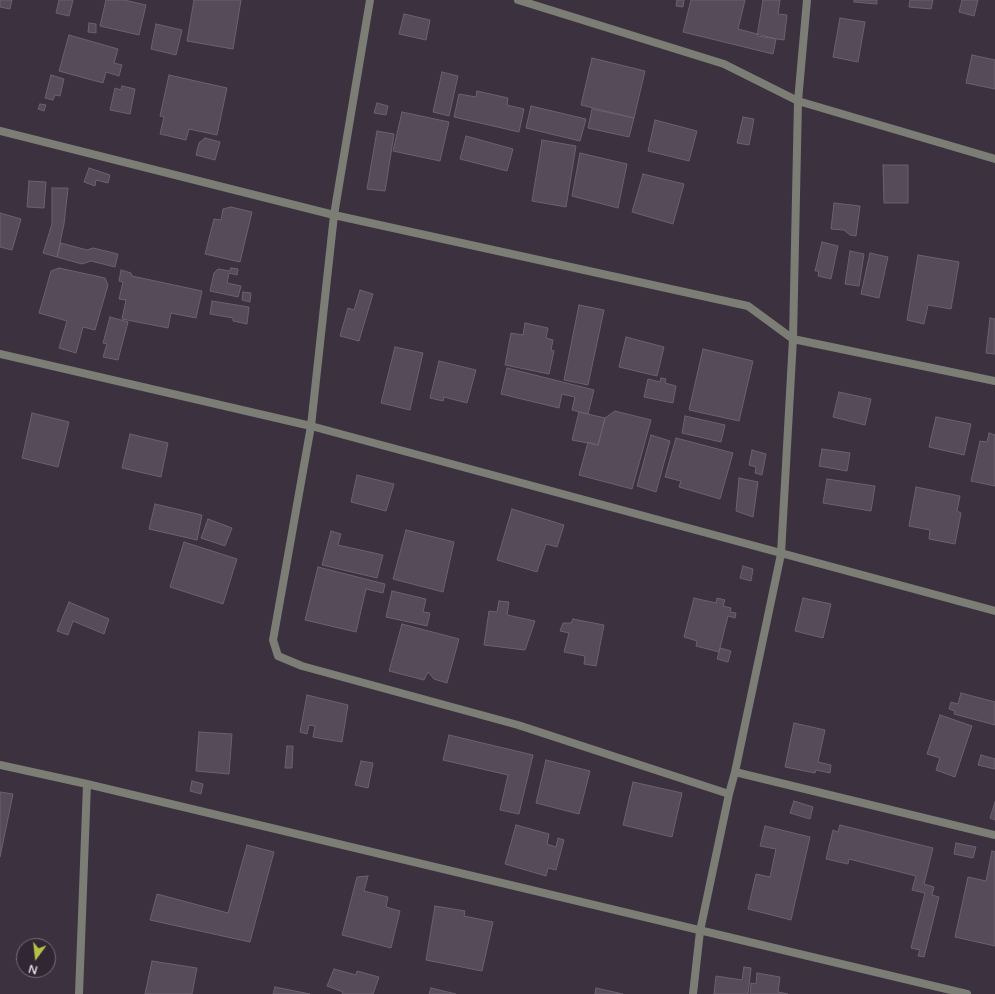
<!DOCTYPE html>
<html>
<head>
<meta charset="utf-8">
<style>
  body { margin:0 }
  #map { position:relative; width:995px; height:994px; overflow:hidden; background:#3b313f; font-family:"Varela Round",sans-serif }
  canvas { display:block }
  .north { position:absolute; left:16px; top:938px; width:40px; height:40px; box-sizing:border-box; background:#312734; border:1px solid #756d78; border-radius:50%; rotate:195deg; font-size:11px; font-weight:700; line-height:16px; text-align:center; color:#dcd5de }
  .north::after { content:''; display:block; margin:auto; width:14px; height:18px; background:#b9c046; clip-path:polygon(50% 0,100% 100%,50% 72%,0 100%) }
</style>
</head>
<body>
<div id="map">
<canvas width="995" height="994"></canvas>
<div class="north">N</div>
</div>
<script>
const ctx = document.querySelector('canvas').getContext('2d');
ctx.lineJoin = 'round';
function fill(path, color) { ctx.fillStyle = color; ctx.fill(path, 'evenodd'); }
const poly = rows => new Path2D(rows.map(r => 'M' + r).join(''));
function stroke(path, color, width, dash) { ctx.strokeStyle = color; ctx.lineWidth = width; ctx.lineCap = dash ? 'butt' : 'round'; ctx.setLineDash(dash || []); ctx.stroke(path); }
const building = poly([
  [0,0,12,0,10,9,0,7,0,0],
  [59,0,73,0,69,16,56,13,59,0],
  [106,0,124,0,146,5,139,35,100,26,106,0],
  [194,0,241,0,233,49,187,41,194,0],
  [677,0,684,0,683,7,676,6,677,0],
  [691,0,745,0,738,29,776,39,773,54,683,32,691,0],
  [763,0,780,0,778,14,787,15,784,40,757,36,763,0],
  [854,0,877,0,877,4,854,2,854,0],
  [910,0,933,0,931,9,909,7,910,0],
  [962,0,978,0,974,16,959,12,962,0],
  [404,14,430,20,426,40,399,34,404,14],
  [840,18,865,22,858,62,833,57,840,18],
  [89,23,96,24,96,33,88,32,89,23],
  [156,24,182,30,176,55,151,49,156,24],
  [69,35,118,49,114,63,122,65,119,76,106,72,103,83,59,71,69,35],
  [972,55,995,60,995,89,966,83,972,55],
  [592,58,645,71,634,118,581,105,592,58],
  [442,72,458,76,449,116,433,112,442,72],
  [51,75,64,79,60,96,55,95,53,100,45,98,51,75],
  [169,75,227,88,217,135,189,129,186,140,160,134,164,117,160,116,169,75],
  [122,86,135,89,130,114,110,110,115,88,121,90,122,86],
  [477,91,508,98,507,105,524,109,519,132,454,117,459,94,476,97,477,91],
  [377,103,388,106,386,115,374,113,377,103],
  [40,104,46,105,44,111,38,109,40,104],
  [531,106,586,119,580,141,526,128,531,106],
  [592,109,634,118,629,137,588,128,592,109],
  [402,112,449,122,440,161,393,151,402,112],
  [743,117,754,119,749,145,737,143,743,117],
  [655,120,697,131,689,161,648,151,655,120],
  [377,131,394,134,385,191,367,189,377,131],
  [466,136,513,149,507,171,460,159,466,136],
  [205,138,220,142,215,160,196,155,199,143,205,138],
  [542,140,576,146,566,207,532,201,542,140],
  [580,153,627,164,618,208,572,196,580,153],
  [883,165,908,165,908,203,884,203,883,165],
  [89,168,110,175,108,183,96,180,95,186,84,182,89,168],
  [643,174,684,184,673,224,632,212,643,174],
  [29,181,46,182,44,208,27,207,29,181],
  [52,188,68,188,64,224,57,257,43,253,52,224,52,188],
  [834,203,860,206,856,236,850,235,844,230,831,229,834,203],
  [231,207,252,212,240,262,205,254,214,219,221,220,223,209,231,207],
  [0,213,21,219,12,250,0,247,0,213],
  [822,242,838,246,831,279,818,276,819,271,815,271,822,242],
  [61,243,87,250,93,248,118,254,115,267,91,261,82,264,57,257,61,243],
  [850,251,864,254,859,286,845,284,850,251],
  [870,253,888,257,879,298,861,294,870,253],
  [918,255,959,262,951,309,928,305,924,324,907,320,918,255],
  [59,268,105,278,108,285,95,330,83,327,76,353,59,348,67,321,39,313,51,271,59,268],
  [231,268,238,269,237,275,229,273,227,283,241,286,238,297,210,291,214,273,218,269,230,271,231,268],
  [121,270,131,273,132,276,202,291,196,318,171,313,168,328,122,319,126,300,119,299,123,282,119,281,121,270],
  [360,290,373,294,359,341,340,336,348,308,354,310,360,290],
  [243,292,251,293,250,302,242,300,243,292],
  [212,301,249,307,247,324,233,321,233,318,210,314,212,301],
  [579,305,604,310,588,385,564,380,579,305],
  [110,317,128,322,118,360,103,357,107,344,103,343,110,317],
  [990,318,995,319,995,354,986,353,990,318],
  [525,323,548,328,546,338,553,340,551,350,554,351,549,374,505,365,511,333,523,335,525,323],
  [626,337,664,347,657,376,619,367,626,337],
  [395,347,423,353,410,410,381,403,395,347],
  [703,349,753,361,739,421,689,410,703,349],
  [439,361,476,370,467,403,444,397,443,401,430,398,439,361],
  [507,368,594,390,588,414,572,410,575,397,562,394,559,408,501,394,507,368],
  [661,378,666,379,665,383,676,386,673,403,644,397,648,379,660,382,661,378],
  [839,392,871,399,865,425,833,417,839,392],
  [615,411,651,420,632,489,579,475,588,442,598,445,605,418,615,411],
  [579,412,605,418,598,445,572,440,579,412],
  [32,413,69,422,58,467,22,458,32,413],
  [685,416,725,425,721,442,682,433,685,416],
  [936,417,971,424,964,455,929,447,936,417],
  [989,433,995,435,995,486,971,481,980,441,987,442,989,433],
  [130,434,168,443,161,477,122,468,130,434],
  [651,435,670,441,656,492,637,486,651,435],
  [676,438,733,453,720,499,679,487,681,481,665,477,676,438],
  [822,449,850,453,847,471,819,466,822,449],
  [752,450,766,454,762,475,755,473,756,467,749,465,752,450],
  [357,475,394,484,386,511,351,502,357,475],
  [739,478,758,482,753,517,736,511,739,478],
  [827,479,875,486,871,511,823,503,827,479],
  [916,487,960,496,957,511,961,513,955,544,929,539,930,530,909,526,916,487],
  [155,504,202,515,197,540,149,529,155,504],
  [512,509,564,525,557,547,546,544,537,572,497,560,512,509],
  [208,519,232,528,225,546,201,538,208,519],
  [406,530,454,542,443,592,393,579,406,530],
  [331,531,341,534,338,545,383,555,377,578,322,565,331,531],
  [184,542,237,559,223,604,170,587,184,542],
  [743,566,753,569,751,581,740,578,743,566],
  [318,567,385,584,383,593,366,589,356,632,305,620,318,567],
  [392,591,426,599,423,612,430,613,427,626,386,617,392,591],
  [694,598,716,603,717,598,725,600,723,606,731,608,730,612,736,613,735,618,728,616,719,652,696,646,697,641,684,637,694,598],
  [803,598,831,604,823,638,795,631,803,598],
  [499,601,509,602,507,615,535,621,525,650,484,645,489,611,497,612,499,601],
  [69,602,109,619,104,634,73,621,68,635,57,631,69,602],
  [573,619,604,625,596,666,584,664,585,656,564,652,569,633,560,631,563,623,571,623,573,619],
  [402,624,459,639,447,683,434,679,428,672,424,680,389,671,402,624],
  [720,648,731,651,728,662,717,659,720,648],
  [961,693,995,702,995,725,954,714,955,711,949,709,951,702,958,704,961,693],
  [307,695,348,705,342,742,313,737,315,726,309,725,307,734,300,732,307,695],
  [940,715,972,726,955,777,936,770,940,758,927,754,940,715],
  [794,723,825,730,818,762,831,765,830,773,816,770,815,773,785,767,794,723],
  [199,732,232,734,229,774,196,771,199,732],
  [449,735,533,755,519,814,500,810,508,775,443,760,449,735],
  [287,746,293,746,292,768,285,768,287,746],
  [981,755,995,759,995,769,978,765,981,755],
  [546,760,590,771,579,814,536,803,546,760],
  [361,761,373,763,368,788,355,785,361,761],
  [192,781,203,784,201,794,190,791,192,781],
  [633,782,682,793,672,837,623,825,633,782],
  [0,792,13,794,0,857,0,792],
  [794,801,813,807,810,819,790,813,794,801],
  [995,802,995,820,990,818,995,802],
  [516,825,549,834,547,844,556,847,558,838,564,840,556,870,548,868,546,876,505,864,516,825],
  [840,825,933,848,924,884,934,887,932,895,939,897,924,957,918,956,920,950,911,948,925,893,912,890,916,876,849,859,848,864,826,859,833,830,838,832,840,825],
  [765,826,810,837,791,920,748,909,756,874,770,877,776,849,760,846,765,826],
  [956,843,976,847,973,858,954,854,956,843],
  [247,845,274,852,250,942,150,920,157,894,228,913,247,845],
  [992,851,995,852,995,946,955,937,968,877,986,881,992,851],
  [368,876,364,891,388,897,386,907,400,911,391,948,342,935,357,877,368,876],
  [435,906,465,911,464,916,493,922,482,971,426,960,435,906],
  [152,961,197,968,192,994,145,994,152,961],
  [744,967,751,968,748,994,714,994,716,976,742,980,744,967],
  [334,969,356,975,357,971,379,977,373,994,342,994,343,992,327,986,334,969],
  [757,973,780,977,778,992,788,994,750,994,751,983,756,984,757,973],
  [275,987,310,994,273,994,275,987],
  [431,988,456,994,429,994,431,988],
  [596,988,623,994,595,994,596,988]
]);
fill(building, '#564b59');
stroke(building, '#6c6170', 1);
stroke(poly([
  [370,0,334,215,311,426,273,640,278,656,302,666,518,725,729,794],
  [518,0,724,64,798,101,995,159],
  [807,0,798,101,793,339,781,554,735,772,995,835],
  [0,131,334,215,748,306,793,339,995,381],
  [0,354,311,426,995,611],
  [0,765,87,784,967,994],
  [79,994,87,784],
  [693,994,700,931,729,794,735,772]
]), '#7c7d75', 8);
</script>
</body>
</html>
